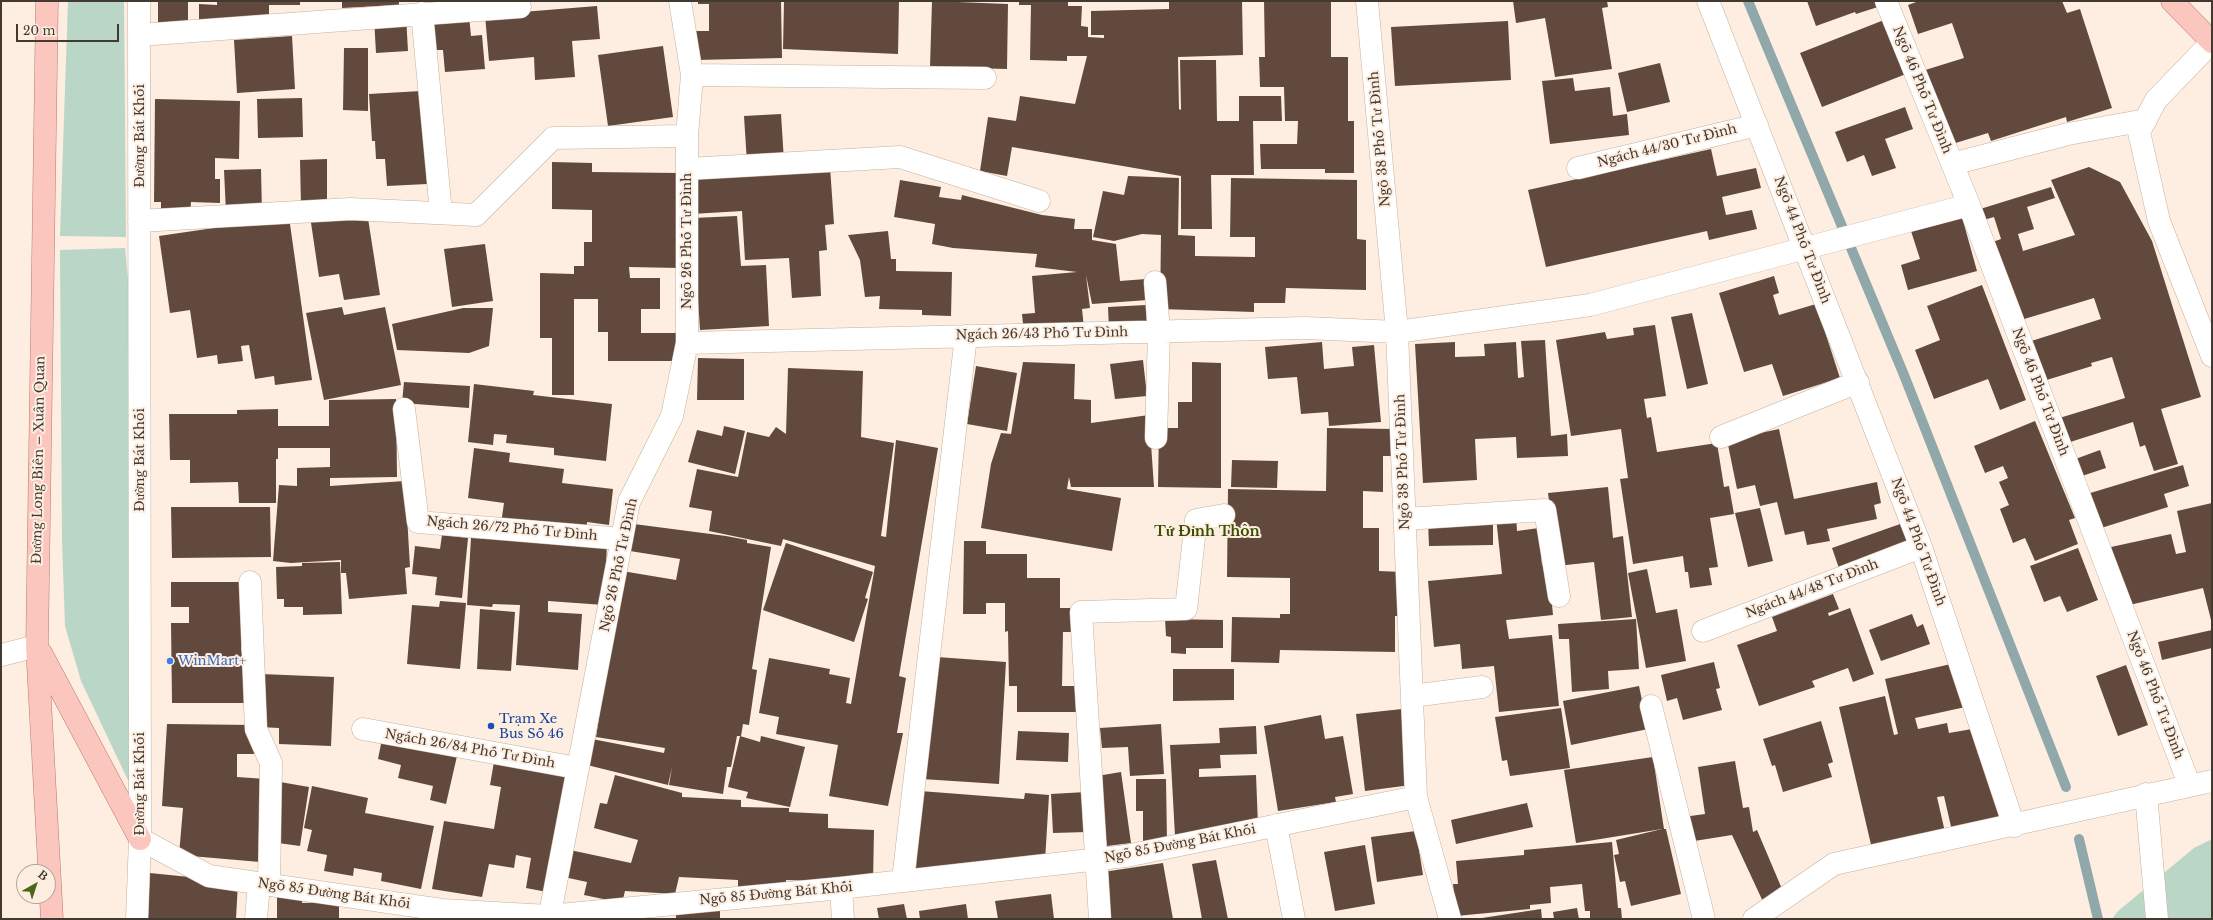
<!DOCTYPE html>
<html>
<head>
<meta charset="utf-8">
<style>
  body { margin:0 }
  #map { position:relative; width:2213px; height:920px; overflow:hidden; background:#fdeee1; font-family:"Libre Baskerville",serif }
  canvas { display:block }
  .frame { position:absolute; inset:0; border:2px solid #423930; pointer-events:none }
  .north { position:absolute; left:16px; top:864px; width:40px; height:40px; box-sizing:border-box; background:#fdeee1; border:1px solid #b2a69a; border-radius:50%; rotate:39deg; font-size:11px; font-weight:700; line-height:16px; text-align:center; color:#423930 }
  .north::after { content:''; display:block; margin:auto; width:14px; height:18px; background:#4c6617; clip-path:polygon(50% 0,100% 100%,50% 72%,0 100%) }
  .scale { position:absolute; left:16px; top:24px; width:103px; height:18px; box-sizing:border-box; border:2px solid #423930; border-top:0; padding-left:5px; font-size:12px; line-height:14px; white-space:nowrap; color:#423930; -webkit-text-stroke:3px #fdeee1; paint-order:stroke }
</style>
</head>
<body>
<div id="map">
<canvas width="2213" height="920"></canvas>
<div class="frame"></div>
<div class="north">B</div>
<div class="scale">20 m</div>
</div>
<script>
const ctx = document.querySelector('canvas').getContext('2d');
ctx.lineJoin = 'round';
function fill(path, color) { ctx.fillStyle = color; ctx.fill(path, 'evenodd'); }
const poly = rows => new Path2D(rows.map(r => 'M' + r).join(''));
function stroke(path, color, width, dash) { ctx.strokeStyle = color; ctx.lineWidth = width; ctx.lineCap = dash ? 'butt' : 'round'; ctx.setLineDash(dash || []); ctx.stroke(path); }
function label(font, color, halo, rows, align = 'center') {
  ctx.font = font + ' "Libre Baskerville",serif'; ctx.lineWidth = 4; ctx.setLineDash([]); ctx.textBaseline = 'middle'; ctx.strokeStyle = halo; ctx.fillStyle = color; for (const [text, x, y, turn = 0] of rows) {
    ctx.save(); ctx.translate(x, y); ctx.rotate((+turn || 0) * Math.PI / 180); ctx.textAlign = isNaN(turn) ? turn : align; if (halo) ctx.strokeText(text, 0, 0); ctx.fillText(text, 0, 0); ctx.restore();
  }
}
fill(poly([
  [68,1,124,1,126,237,60,236],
  [125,248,129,290,135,795,81,681,65,626,62,541,60,250],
  [2212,839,2212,919,2112,919,2117,912,2194,848]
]), '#bad6c6');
stroke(poly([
  [1748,1,1904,375,2066,787],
  [2079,839,2098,919]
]), '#90a8a9', 10);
fill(poly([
  [158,1,188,2,188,24,158,23],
  [217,1,300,1,300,5,269,5,269,23,199,23,199,4,217,5],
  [342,1,399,1,399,5,342,8],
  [698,1,781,1,782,58,696,60,695,31,709,31,709,4,698,4],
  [784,1,899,1,898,54,783,49],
  [932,1,1008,4,1007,69,930,67],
  [1019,1,1068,1,1068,6,1082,6,1081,26,1088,27,1088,37,1104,38,1104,35,1091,35,1091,11,1169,9,1169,1,1242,1,1243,55,1178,57,1179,109,1181,110,1180,60,1216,60,1217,121,1239,121,1239,96,1281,96,1282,121,1253,121,1254,175,1211,175,1212,229,1181,229,1181,176,1012,147,1007,176,980,171,988,117,1016,121,1020,96,1075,104,1087,56,1067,56,1067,61,1030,60,1031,5,1019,5],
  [1264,1,1331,1,1331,57,1348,57,1348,121,1354,121,1354,173,1325,173,1325,169,1261,169,1260,144,1297,144,1298,121,1285,121,1284,87,1260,87,1259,57,1265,57],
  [1513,1,1607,1,1608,7,1602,8,1612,69,1555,77,1545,18,1516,23],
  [1807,1,1879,1,1881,6,1856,14,1855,12,1816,26],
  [1919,1,2062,1,2067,13,2080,9,2112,108,2067,122,2066,117,1991,141,1988,133,1946,146,1922,71,1964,58,1952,23,1918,34,1908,5],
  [597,6,600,39,572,41,575,77,535,80,534,57,489,61,485,15],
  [406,16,408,51,376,53,374,18],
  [469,16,471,36,482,35,485,69,445,72,443,50,433,50,431,19],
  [1884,20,1906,74,1822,107,1800,53],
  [1508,21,1511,80,1395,86,1391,27],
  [292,36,295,89,237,93,234,40],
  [663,46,673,117,608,126,598,55],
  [344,48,368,48,368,111,343,110],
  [1660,63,1670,102,1627,112,1618,73],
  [1573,78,1575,91,1610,87,1613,116,1627,114,1629,135,1550,144,1542,81],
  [421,91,427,184,387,186,385,159,376,159,375,141,372,141,369,94],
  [302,98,303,137,258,138,257,99],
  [155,99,240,101,239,159,215,158,215,179,220,179,220,203,191,202,190,217,161,217,161,202,154,202],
  [1905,107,1913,129,1885,139,1896,168,1872,176,1864,155,1847,162,1835,132],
  [781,114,784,161,747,163,744,116],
  [1711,149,1717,176,1756,168,1761,188,1722,197,1726,215,1752,210,1757,229,1709,240,1707,231,1546,267,1528,190],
  [327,159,327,206,301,206,300,160],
  [552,162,592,163,592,172,679,173,679,268,629,267,630,278,660,278,660,309,641,309,641,333,676,333,676,361,608,361,608,332,598,332,598,299,574,299,574,395,552,395,552,338,540,338,540,273,574,274,574,266,584,266,584,242,592,242,592,210,552,209],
  [830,167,834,224,825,225,827,250,819,251,821,296,792,298,789,258,745,260,742,211,692,214,690,175],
  [2089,167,2120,182,2152,241,2201,397,2161,409,2178,464,2154,471,2145,445,2140,447,2133,422,2064,444,2056,419,2125,398,2112,357,2091,363,2092,366,2037,383,2025,343,2101,319,2094,298,2021,320,1990,243,2001,239,1994,217,1980,221,1977,210,2051,187,2055,198,2027,207,2034,229,2018,234,2023,251,2075,235,2051,180],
  [261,169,262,213,226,213,224,170],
  [1128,176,1179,178,1178,235,1195,236,1195,256,1255,257,1255,237,1230,237,1231,178,1357,180,1357,239,1366,240,1366,290,1286,288,1285,303,1254,303,1254,312,1160,309,1161,235,1142,234,1114,241,1093,237,1103,191,1124,195],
  [900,180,941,187,939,197,961,200,962,195,1042,215,1075,219,1074,229,1092,229,1092,240,1116,244,1120,281,1146,279,1148,300,1092,304,1086,275,1090,308,1082,309,1084,328,1024,333,1022,314,1035,313,1032,276,1077,272,1035,267,1037,254,953,248,932,244,935,224,894,217],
  [367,212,380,295,344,300,339,274,319,277,310,216],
  [737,216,741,266,766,265,769,326,700,330,693,218],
  [289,217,312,380,275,385,274,376,255,379,249,345,241,346,243,361,218,364,217,355,197,358,190,310,170,313,159,236],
  [1962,217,1977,271,1908,290,1901,265,1920,259,1911,231],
  [888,231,891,259,896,259,896,271,952,272,951,316,922,315,922,310,879,309,880,296,865,297,860,260,848,235],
  [485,244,493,301,452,307,444,249],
  [1774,276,1779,293,1773,295,1779,315,1816,304,1840,378,1783,396,1772,364,1744,372,1719,293],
  [1982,285,2026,400,2000,410,1988,379,1934,399,1915,350,1940,340,1927,306],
  [1146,305,1147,328,1109,330,1108,307],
  [342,307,344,315,385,307,401,385,324,400,306,313],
  [463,308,493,308,489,346,469,353,397,350,392,324],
  [1692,313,1708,384,1687,389,1671,317],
  [1655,325,1666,396,1644,399,1647,418,1651,417,1657,452,1717,443,1724,487,1729,486,1734,514,1710,518,1718,567,1709,568,1712,585,1690,588,1688,572,1685,572,1683,556,1633,564,1620,479,1628,478,1621,429,1571,436,1556,340,1605,332,1607,339,1634,335,1633,328],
  [1545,340,1551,436,1567,434,1568,456,1517,458,1516,437,1475,439,1477,480,1423,483,1415,344,1455,342,1455,357,1485,356,1484,344,1516,342,1518,378,1524,377,1521,341],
  [1322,342,1324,369,1354,366,1352,347,1374,345,1381,422,1329,426,1328,412,1301,414,1297,377,1268,379,1265,347],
  [698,358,744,359,744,400,697,400],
  [1143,360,1147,396,1115,399,1110,364],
  [1023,362,1075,364,1074,399,1091,400,1091,423,1149,415,1154,487,1071,487,1069,477,1067,489,1121,498,1112,551,981,528,991,464,1001,433,1011,434],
  [1192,362,1221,363,1221,488,1158,487,1159,428,1178,428,1178,402,1192,402],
  [976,366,1017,373,1007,431,967,424],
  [788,368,863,371,861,437,894,443,881,536,886,537,896,440,938,448,899,676,906,678,897,733,903,733,888,806,829,796,838,745,776,734,779,717,759,713,769,658,830,669,829,674,850,678,846,703,851,704,875,566,783,539,781,546,709,531,712,511,689,507,697,469,738,477,747,432,769,437,776,427,786,434],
  [404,382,470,386,469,408,402,403],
  [474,384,534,391,533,395,612,404,606,461,554,455,554,448,506,443,507,435,494,434,493,445,468,442],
  [396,399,397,477,330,478,330,486,405,481,410,567,405,568,407,594,349,599,346,573,341,573,341,560,291,563,273,561,279,485,297,486,297,468,330,467,330,448,278,448,278,459,276,459,276,503,239,503,238,482,190,483,190,460,170,460,169,414,237,414,237,410,278,409,278,426,329,426,329,400],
  [2035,421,2075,518,2069,520,2078,544,2035,561,2025,538,2013,543,2000,509,2009,505,1999,482,2008,478,2003,466,1985,473,1974,446],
  [724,426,745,431,735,474,688,462,697,430,722,436],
  [1327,428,1393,429,1392,456,1383,456,1383,492,1363,491,1363,528,1379,528,1379,571,1402,572,1401,616,1395,616,1395,652,1280,650,1279,663,1231,662,1232,617,1280,618,1280,614,1290,614,1290,578,1227,577,1228,489,1326,491],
  [1779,429,1794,499,1877,482,1881,503,1874,505,1877,519,1827,529,1830,541,1807,545,1804,531,1785,535,1777,502,1760,506,1755,485,1737,489,1727,440],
  [474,448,510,453,509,462,564,469,562,483,613,489,609,525,587,522,586,534,501,524,504,503,468,498],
  [2100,450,2106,468,2076,478,2070,461],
  [1232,460,1278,461,1277,488,1231,487],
  [2183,465,2189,486,2164,494,2168,507,2098,529,2087,494],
  [1608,487,1613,538,1623,536,1632,617,1601,620,1594,562,1557,566,1548,493],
  [2212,503,2212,624,2203,588,2125,606,2111,547,2171,534,2176,554,2186,552,2177,511],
  [171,507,270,507,271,557,172,558],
  [1760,508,1773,561,1748,567,1735,513],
  [1516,515,1517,531,1539,528,1542,565,1548,564,1553,615,1506,620,1509,639,1552,635,1559,706,1499,712,1494,666,1462,669,1460,644,1434,647,1428,581,1502,574,1496,517],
  [1493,519,1493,545,1429,546,1428,521],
  [1903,523,1912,548,1841,574,1832,548],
  [634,524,726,536,747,540,747,543,771,547,752,669,757,670,749,725,743,724,741,736,737,736,731,767,727,767,723,794,669,785,672,767,668,785,583,764,592,739,664,753,665,748,596,737,622,571,676,580,680,559,630,551],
  [442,535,468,538,462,598,435,595,437,577,412,574,415,546,440,549],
  [471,538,607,544,604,605,548,601,548,612,582,614,578,670,516,665,520,605,493,604,492,607,467,605],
  [964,541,986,541,986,554,1027,554,1027,578,1060,578,1060,608,1075,608,1075,632,1063,632,1062,686,1078,686,1079,712,1017,712,1017,686,1009,686,1008,631,1005,632,1005,603,986,603,986,614,963,614],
  [786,543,873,572,865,598,868,599,854,642,763,610],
  [2078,548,2098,600,2067,612,2060,596,2044,602,2030,566],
  [340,562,342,614,303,615,303,607,284,607,284,599,277,599,276,567,302,566,302,563],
  [1647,569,1656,613,1677,609,1686,661,1646,668,1628,573],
  [171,582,241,582,241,651,246,652,246,703,172,703,171,623,189,623,189,607,171,607],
  [1833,594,1839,609,1828,613,1829,616,1850,608,1874,674,1853,682,1848,668,1812,681,1815,687,1759,706,1737,645,1777,631,1772,617],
  [440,601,466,603,460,669,407,664,412,605,439,607],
  [480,609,515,612,511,671,477,669],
  [1912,614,1917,627,1923,624,1930,644,1881,661,1869,630],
  [1165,619,1223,620,1223,648,1186,648,1186,654,1171,653,1171,637,1166,636],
  [1636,619,1639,669,1608,671,1609,689,1572,692,1569,639,1559,639,1558,624],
  [2212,630,2212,648,2162,660,2158,642],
  [937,657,1006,662,999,784,922,779],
  [1714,662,1720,688,1716,689,1722,710,1683,720,1677,698,1667,701,1661,675],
  [1951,664,1970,706,1915,718,1918,729,1947,723,1949,733,1972,729,1978,754,1988,752,2004,819,1952,831,1944,796,1937,797,1945,832,1872,849,1839,707,1885,696,1894,735,1898,734,1885,679],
  [2126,665,2148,725,2118,736,2096,676],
  [1173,669,1234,669,1234,700,1173,701],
  [261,674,334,677,331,746,279,744,279,728,259,727],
  [1639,686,1648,729,1571,745,1563,701],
  [1561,708,1570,768,1510,776,1507,760,1502,761,1495,717],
  [1402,709,1411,785,1365,791,1356,714],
  [1321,715,1325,739,1343,736,1353,794,1335,797,1336,802,1278,811,1264,726],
  [1821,721,1833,762,1828,764,1832,777,1783,792,1775,765,1772,766,1763,739],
  [167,724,254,725,255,754,237,754,237,777,266,779,260,862,179,855,183,808,162,806],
  [1161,724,1164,774,1130,776,1128,747,1102,748,1100,728],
  [1256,726,1257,754,1220,755,1221,768,1199,769,1199,777,1256,775,1258,825,1175,836,1170,745,1220,743,1219,728],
  [1018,731,1069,733,1068,762,1016,760],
  [740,736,760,742,761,736,805,747,790,807,746,798,748,792,728,787],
  [382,739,457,756,446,804,430,800,433,786,398,778,401,765,378,759],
  [495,756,566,775,547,892,526,888,531,858,516,855,514,868,489,864,482,897,432,889,444,821,494,829,501,787,490,785],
  [1653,757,1664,829,1666,829,1681,894,1631,906,1625,881,1620,882,1614,855,1619,854,1616,840,1662,829,1576,843,1564,770],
  [1735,761,1743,808,1749,807,1753,832,1757,830,1785,896,1765,906,1732,835,1688,842,1683,817,1705,814,1698,767],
  [1121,772,1131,843,1107,846,1097,776],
  [615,775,682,793,682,797,741,800,741,807,789,808,789,812,828,814,828,828,874,830,873,883,786,880,786,891,738,889,738,880,679,877,675,894,625,891,622,903,584,895,587,882,564,877,570,850,631,863,638,840,594,828,600,803,607,804],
  [1136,779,1166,779,1167,842,1143,843,1143,811,1136,811],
  [280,782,309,787,300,846,271,842],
  [312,786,368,798,365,813,434,826,421,889,381,881,382,873,354,868,353,876,324,871,327,855,307,851,312,830,304,828],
  [920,791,1024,799,1025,793,1049,795,1045,861,916,869],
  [1086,792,1087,832,1053,833,1051,794],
  [1527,803,1533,827,1456,844,1451,820],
  [1416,831,1423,875,1377,882,1371,837],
  [1612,842,1618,908,1621,908,1622,919,1590,919,1590,911,1585,911,1582,884,1550,887,1551,903,1530,905,1530,909,1456,916,1453,884,1458,884,1456,861,1524,855,1524,850],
  [1365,845,1375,904,1335,911,1324,852],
  [1216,860,1228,919,1202,919,1192,864],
  [1163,863,1173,919,1110,919,1103,872],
  [150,873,238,882,236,919,147,919],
  [1051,894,1054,919,998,919,995,901],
  [277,897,303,897,302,903,339,902,339,919,277,919],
  [904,904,907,919,879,919,877,908],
  [966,904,968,919,920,919,919,911],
  [676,907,720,909,720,919,676,919],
  [1577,908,1579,919,1554,919,1553,912],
  [1541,909,1542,919,1482,919,1482,918]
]), '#62493d');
const minor = poly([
  [1367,1,1397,332,1416,797,1450,919],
  [1708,1,1921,547,2014,826],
  [1886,1,1969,205,2189,784],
  [422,13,441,213],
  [140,35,520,7],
  [2212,42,2156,100,2139,132,2159,221,2212,356],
  [692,75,985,78],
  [1952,164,2068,134,2146,120],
  [1578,168,1757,125],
  [687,169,900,157,1039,201],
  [139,221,351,209,476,215,553,138,687,136],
  [1155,282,1159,332,1156,438],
  [687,343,1305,328,1397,332,1590,305,1969,205],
  [404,409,418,522,622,539],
  [1721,437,1858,382],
  [1405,519,1545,510,1559,596],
  [250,582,256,729,271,763,269,885],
  [1703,631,1921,547],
  [1,655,37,646],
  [1412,696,1482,687],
  [1651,706,1704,919],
  [363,729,577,768],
  [2146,794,2157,919],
  [1276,825,1294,919],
  [140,839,209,876,442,910,549,916,841,888,1126,856,1416,797],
  [903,880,966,336],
  [841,888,843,919],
  [137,919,140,839,139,1],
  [256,919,259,883],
  [549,919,629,502,672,416,687,343,687,136,692,75,680,1],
  [1100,919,1081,612,1186,609,1196,520,1224,515],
  [1754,919,1834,864,2212,781]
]);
const major = poly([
  [47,1,37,646,52,919],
  [2172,1,2212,42],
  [41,653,140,839]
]);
stroke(minor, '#c6b09a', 23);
stroke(major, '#b87c6f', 23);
stroke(minor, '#fff', 22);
stroke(major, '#fbc6bd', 22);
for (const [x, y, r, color] of [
  [170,661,4,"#3f7fe0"],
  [491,726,4,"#1a4fb4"]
]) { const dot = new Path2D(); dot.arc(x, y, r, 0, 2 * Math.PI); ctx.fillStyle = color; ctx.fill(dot); stroke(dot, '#fdeee1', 1.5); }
label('13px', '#423930', '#fdeee1', [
  ["Ngõ 46 Phố Tư Đình",1922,90,68],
  ["Đường Bát Khối",140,136,-90],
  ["Ngõ 38 Phố Tư Đình",1380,139,-95],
  ["Ngách 44/30 Tư Đình",1667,146,-14],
  ["Ngõ 44 Phố Tư Đình",1802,240,69],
  ["Ngõ 26 Phố Tư Đình",687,241,-90],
  ["Ngách 26/43 Phố Tư Đình",1042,334,-1],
  ["Ngõ 46 Phố Tư Đình",2040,392,69],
  ["Đường Long Biên – Xuân Quan",39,460,-89],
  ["Đường Bát Khối",140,460,-90],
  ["Ngõ 38 Phố Tư Đình",1403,462,-92],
  ["Ngách 26/72 Phố Tư Đình",512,529,5],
  ["Ngõ 44 Phố Tư Đình",1918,542,70],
  ["Ngõ 26 Phố Tư Đình",619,565,-78],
  ["Ngách 44/48 Tư Đình",1812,589,-21],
  ["Ngõ 46 Phố Tư Đình",2155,695,69],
  ["Ngách 26/84 Phố Tư Đình",470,749,10],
  ["Đường Bát Khối",140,784,-90],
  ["Ngõ 85 Đường Bát Khối",1180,844,-11],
  ["Ngõ 85 Đường Bát Khối",334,894,8],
  ["Ngõ 85 Đường Bát Khối",776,894,-5]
]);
label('13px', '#366cbe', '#fdeee1', [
  ["WinMart+",178,661]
], 'left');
label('13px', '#164399', '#fdeee1', [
  ["Trạm Xe",499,719],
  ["Bus Số 46",499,734]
], 'left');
label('bold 14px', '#384f01', '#fdeee1', [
  ["Tứ Đỉnh Thôn",1207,532]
]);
</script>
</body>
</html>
